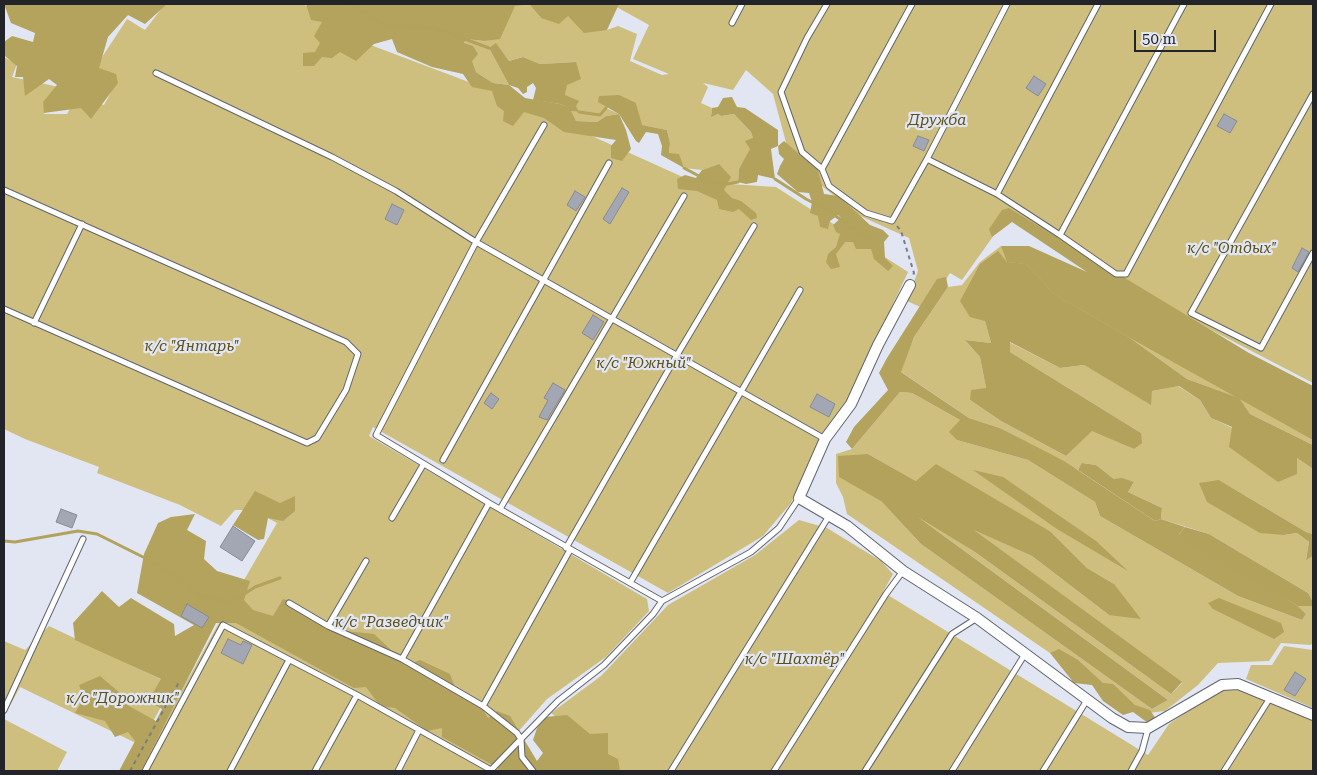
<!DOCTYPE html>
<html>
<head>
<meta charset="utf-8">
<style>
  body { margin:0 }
  #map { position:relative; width:1317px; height:775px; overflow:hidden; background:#e1e6f2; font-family:"Roboto Serif",serif }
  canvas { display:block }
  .frame { position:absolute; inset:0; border:5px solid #232429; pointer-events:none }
  .scale { position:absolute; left:1134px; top:30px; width:82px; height:22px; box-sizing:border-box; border:2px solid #232429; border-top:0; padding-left:6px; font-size:15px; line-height:18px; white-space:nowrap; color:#232429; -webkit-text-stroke:4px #e1e6f2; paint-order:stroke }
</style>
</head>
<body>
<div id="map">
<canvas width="1317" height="775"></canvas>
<div class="frame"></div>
<div class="scale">50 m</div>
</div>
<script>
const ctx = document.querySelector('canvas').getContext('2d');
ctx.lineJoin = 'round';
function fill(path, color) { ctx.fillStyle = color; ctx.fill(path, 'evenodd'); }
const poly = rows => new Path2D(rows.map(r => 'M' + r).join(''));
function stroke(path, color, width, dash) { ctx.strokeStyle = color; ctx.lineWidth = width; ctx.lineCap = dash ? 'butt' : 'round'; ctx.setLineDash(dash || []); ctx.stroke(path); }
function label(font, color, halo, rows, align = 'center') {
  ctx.font = font + ' "Roboto Serif",serif'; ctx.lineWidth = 4.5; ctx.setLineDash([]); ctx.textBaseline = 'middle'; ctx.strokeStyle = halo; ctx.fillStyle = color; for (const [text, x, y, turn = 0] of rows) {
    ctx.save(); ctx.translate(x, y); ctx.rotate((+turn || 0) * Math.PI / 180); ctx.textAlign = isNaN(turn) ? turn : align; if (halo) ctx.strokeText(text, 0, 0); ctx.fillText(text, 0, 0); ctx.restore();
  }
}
fill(poly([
  [165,4,303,4,368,44,490,90,696,183,719,164,702,170,684,168,678,154,669,154,670,143,667,130,641,125,636,103,606,108,619,114,606,116,597,122,576,121,570,111,579,112,565,95,566,85,576,62,540,64,523,57,509,61,496,44,489,48,509,85,493,83,476,72,464,43,466,39,484,41,509,15,515,6,530,5,541,18,568,16,607,30,618,26,637,34,630,61,662,75,669,74,633,59,649,25,613,5,613,4,1313,4,1313,383,1121,283,1009,214,962,280,950,273,927,310,907,301,918,271,909,238,858,215,791,161,773,94,746,70,733,90,703,83,708,87,701,103,712,108,711,116,719,114,721,116,734,114,751,132,753,138,751,149,739,169,738,182,730,184,776,187,908,272,847,403,819,437,815,453,791,503,763,536,668,593,373,427,369,436,647,599,649,611,606,657,547,699,494,759,510,771,138,771,215,630,277,523,253,510,235,510,221,526,180,505,97,473,99,467,25,439,4,429,4,57,17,64,12,77,59,87,44,114,67,114,76,98,104,105,116,83,91,74,127,19,145,30],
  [1001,246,1039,258,1313,401,1313,445,1250,414,1238,398,1187,379,1130,338,985,321,991,343,965,340,980,357,986,388,970,400,1001,421,1066,456,1092,430,1134,449,1141,433,1010,352,1009,342,1060,368,1084,365,1150,404,1152,391,1178,386,1200,400,1211,418,1297,458,1313,469,1313,534,1306,532,1219,480,1284,535,1297,533,1309,542,1306,559,1313,556,1313,602,1308,593,1209,534,1161,519,1162,508,1128,492,1134,482,1114,479,1096,465,1083,463,1078,470,1000,428,969,418,900,371,914,337,948,287,962,285,980,262],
  [900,392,912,393,960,420,957,440,1028,460,1095,502,1100,516,1238,596,1302,620,1306,614,1298,606,1313,606,1313,642,1311,645,1281,643,1269,661,1218,663,1198,685,1165,711,1148,713,1135,705,1103,683,1050,653,847,514,843,497,836,483,836,454,852,449],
  [868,454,916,481,1051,532,1087,568,1114,584,1109,615,1032,556,971,528,1182,683,1171,694,975,552,910,511,1168,700,1152,709,921,544,881,501],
  [799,520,827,528,881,561,893,574,883,592,1148,755,1169,724,1222,688,1236,688,1313,719,1313,771,614,771,616,767,551,713,601,676,668,605,755,555],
  [49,626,173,685,140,745,20,687,4,717,4,641,25,650],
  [1284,646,1313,650,1313,708,1246,679,1251,665,1272,665],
  [4,719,67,752,57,771,4,771]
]), '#cebf7e');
fill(poly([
  [4,4,167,4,145,24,128,15,108,37,99,68,116,74,118,83,91,119,81,108,44,113,43,102,57,85,49,79,25,96,23,77,15,77,17,66,5,56,4,58,4,42,12,36,33,42,35,33,11,23],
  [306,4,619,4,607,30,584,33,568,16,559,24,541,18,530,5,515,6,500,39,484,41,466,39,464,43,473,46,478,54,472,61,476,72,493,83,509,85,525,98,560,104,569,107,576,121,597,122,606,116,619,114,626,130,631,149,622,161,611,158,611,146,616,140,564,132,544,118,524,112,513,126,503,121,504,111,497,106,492,91,472,87,463,74,432,67,397,52,392,39,374,44,356,61,340,52,332,58,322,57,314,66,303,66,303,53,315,52,320,43,314,36,322,22,311,20],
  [784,141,818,170,824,194,839,196,870,225,883,230,889,236,884,242,885,258,893,266,888,271,874,259,871,249,856,249,853,242,845,242,836,254,840,267,831,269,826,262,828,254,836,247,840,234,836,232,833,225,841,218,838,215,830,221,828,229,820,227,818,216,810,213,812,202,809,193,798,192,777,174,780,166,784,159,779,154,778,146],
  [719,164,731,177,724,190,732,198,741,201,756,213,757,218,751,220,739,209,733,212,719,209,717,200,697,191,678,189,677,179,685,175,696,178,702,170],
  [1009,208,1249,353,1313,386,1313,440,1130,338,1054,294,1026,264,1007,262,1001,246,1029,246,1087,272,1012,222,992,237,989,229,1002,210],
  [946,277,948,287,914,337,901,372,969,418,1000,428,1064,461,1155,521,1161,519,1185,527,1179,534,1298,606,1306,614,1302,620,1238,596,1100,516,1095,502,1028,460,957,440,949,432,960,420,912,393,900,392,852,449,846,442,854,427,888,390,879,373,887,358,937,279],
  [255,491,280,503,295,496,295,511,283,521,268,518,264,539,258,540,233,525],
  [195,514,187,530,206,541,204,559,217,571,250,581,244,600,253,610,273,616,283,599,298,604,326,629,374,634,407,665,420,660,450,674,458,695,475,697,488,718,497,711,510,716,537,761,543,753,533,740,537,728,545,717,567,715,590,734,608,733,608,754,618,759,620,771,497,771,498,768,442,737,442,728,427,731,395,708,380,706,366,687,354,688,236,623,216,623,141,771,119,771,135,741,128,732,115,737,105,721,75,713,84,698,79,685,100,676,120,693,120,701,156,721,162,709,148,701,161,679,75,640,73,623,102,591,119,607,131,598,174,624,175,636,194,625,137,593,144,554,158,523,171,517],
  [1059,649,1078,660,1103,683,1113,684,1135,705,1150,710,1156,719,1148,723,1133,712,1123,715,1103,701,1092,685,1074,683,1050,653]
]), '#b3a35c');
fill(poly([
  [496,43,509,61,523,57,540,64,576,62,581,79,567,85,565,95,579,101,576,106,579,112,570,111,568,107,560,104,533,100,536,88,533,83,527,87,527,92,523,94,518,88,509,85,489,48],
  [619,95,636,103,642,125,667,130,670,143,669,153,679,154,684,168,661,155,662,146,658,134,646,132,639,143,636,141,619,114,598,102,599,96],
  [732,97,737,107,745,108,778,130,778,146,771,149,775,179,758,175,757,182,746,184,738,182,739,169,750,149,745,141,753,138,751,132,734,114,721,116,718,114,711,117,712,108,718,107,723,98],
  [998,251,1007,262,1026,264,1054,294,1130,338,1187,379,1239,398,1250,414,1313,445,1313,469,1297,458,1297,474,1278,482,1229,447,1232,427,1211,418,1200,400,1179,386,1152,391,1151,405,1084,365,1060,368,1010,342,1010,352,1141,433,1142,443,1134,449,1092,431,1066,456,1001,421,970,400,971,390,986,388,980,357,965,340,991,343,985,321,970,317,960,301,980,264],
  [868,454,916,481,936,464,1051,532,1087,568,1114,584,1141,619,1109,615,1032,556,974,530,1182,682,1171,694,975,552,918,517,1168,700,1152,709,921,544,881,501,839,477,838,456],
  [1082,463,1096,465,1114,479,1122,478,1134,482,1128,492,1162,508,1161,519,1155,521,1078,470],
  [973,470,1003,477,1096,541,1128,571,1057,529],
  [1219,480,1306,532,1313,534,1313,556,1306,560,1309,542,1297,533,1284,535,1260,533,1207,502,1199,483],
  [1185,527,1209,534,1308,593,1313,602,1313,606,1298,606,1191,545,1179,534],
  [1219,598,1281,623,1284,632,1274,639,1213,609,1208,603]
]), '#b2a25b');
stroke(poly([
  [351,4,386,25,435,28,489,48],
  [579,112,600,115,606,108],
  [684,168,710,182,727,184,738,182],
  [775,179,806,199,827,210,867,238],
  [4,541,15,542,78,531,97,534,157,564,201,596,232,602,255,587,280,578]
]), '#b2a25b', 3);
const building = poly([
  [1034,76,1046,84,1038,96,1026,88,1034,76],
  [1224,114,1237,121,1230,133,1217,126,1224,114],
  [918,136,929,140,924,151,913,146,918,136],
  [622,188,629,192,610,224,603,219,622,188],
  [575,191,585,197,576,211,567,205,575,191],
  [392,204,404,210,397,225,385,219,392,204],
  [1302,248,1309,252,1298,272,1292,268,1302,248],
  [593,315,604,322,593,340,582,333,593,315],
  [553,383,565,390,547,420,539,417,548,400,544,398,553,383],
  [491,393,499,399,492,409,484,403,491,393],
  [817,394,835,404,829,417,810,407,817,394],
  [61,509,77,515,72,528,56,522,61,509],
  [233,526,255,541,242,561,220,547,233,526],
  [187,604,209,617,202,628,181,616,187,604],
  [228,639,241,645,243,641,252,645,243,664,221,653,228,639],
  [1295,672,1306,679,1295,696,1284,690,1295,672]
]);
fill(building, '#a3a7b3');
stroke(building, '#878b96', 1);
const service = poly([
  [912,4,822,169,829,186,866,213,892,221,927,159,997,194,1060,235,1116,274,1126,274,1271,4],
  [732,23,742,4],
  [156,73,332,157,396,191,476,242,544,125],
  [1313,94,1191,313,1261,348,1313,253],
  [927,159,1007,4],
  [822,169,802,152,781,92,807,38,827,4],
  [4,190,346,342,358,354,346,390,317,438,307,443,4,309],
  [997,194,1098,4],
  [1060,235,1184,4],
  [34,323,82,224],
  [443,460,609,163],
  [500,509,684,196],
  [392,518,423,465],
  [566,548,677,355,754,226],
  [366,561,328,626,402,659,483,706,517,733,521,739,558,701,604,665,653,614,662,601,751,552,779,528,799,498],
  [630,583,800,290],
  [662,601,489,503,376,435,476,242,825,439],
  [289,603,328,626],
  [402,659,489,503],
  [483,706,570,550],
  [4,710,83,539],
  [145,771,223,625,357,695,491,770,521,739,522,757,533,771],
  [230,771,289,660],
  [315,771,357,695],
  [398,771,419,730],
  [671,771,829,516],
  [774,771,886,594,903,571],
  [865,771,952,634,977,618],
  [952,771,1025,654],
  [1043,771,1087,700],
  [1131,771,1142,751,1148,729],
  [1224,771,1270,698]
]);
const minor = poly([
  [910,285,878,345,851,404,825,439,799,498,847,526,903,571,977,618,1112,718,1128,727,1148,728,1222,685,1238,684,1313,715]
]);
stroke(service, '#60656f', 7);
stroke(minor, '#60656f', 12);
stroke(poly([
  [897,226,901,231,914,273,913,275],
  [130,771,179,682]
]), '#7b7e86', 2, [4, 4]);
stroke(service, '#fff', 5);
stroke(minor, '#fff', 10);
label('italic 15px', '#5c5019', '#e1e6f2', [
  ["Дружба",937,121],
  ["к/с \"Отдых\"",1232,249],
  ["к/с \"Янтарь\"",192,347],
  ["к/с \"Южный\"",644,364],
  ["к/с \"Разведчик\"",392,623],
  ["к/с \"Шахтёр\"",795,660],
  ["к/с \"Дорожник\"",123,699]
]);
</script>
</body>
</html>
